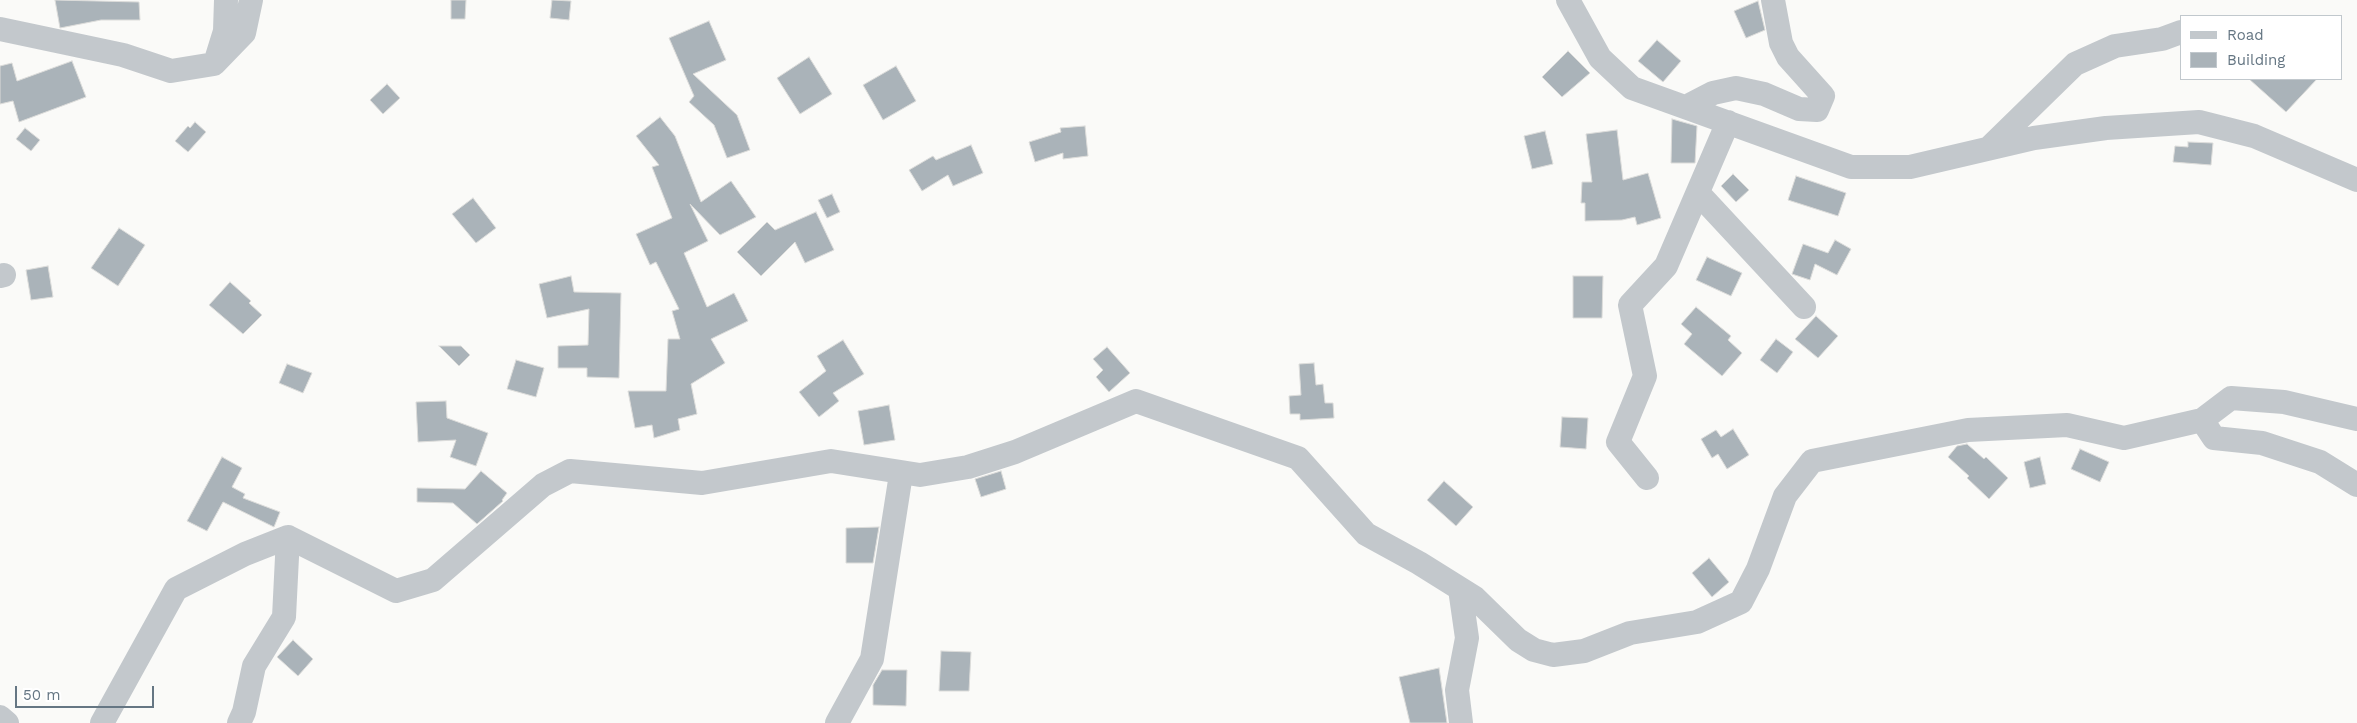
<!DOCTYPE html>
<html>
<head>
<meta charset="utf-8">
<style>
  body { margin:0 }
  #map { position:relative; width:2357px; height:723px; overflow:hidden; background:#fafaf8; font-family:"Work Sans",sans-serif }
  canvas { display:block }
  .legend { position:absolute; left:2180px; top:15px; width:162px; height:65px; box-sizing:border-box; background:#fff; border:1px solid #c1c8cd; margin:0; padding:6px 9px; list-style:none; font-size:15px; color:#657683 }
  .legend li { display:flex; align-items:center; gap:10px; height:25px }
  .legend b { width:25px; border:1px solid #c1c8cd }
  .scale { position:absolute; left:15px; top:686px; width:139px; height:22px; box-sizing:border-box; border:2px solid #657683; border-top:0; padding-left:6px; font-size:15px; line-height:18px; white-space:nowrap; color:#657683; -webkit-text-stroke:4px #fff; paint-order:stroke }
</style>
</head>
<body>
<div id="map">
<canvas width="2357" height="723"></canvas>
<ul class="legend">
<li><b style="height:6px;background:#c3c8cc"></b>Road</li>
<li><b style="height:14px;background:#aab3b9"></b>Building</li>
</ul>
<div class="scale">50 m</div>
</div>
<script>
const ctx = document.querySelector('canvas').getContext('2d');
ctx.lineJoin = 'round';
function fill(path, color) { ctx.fillStyle = color; ctx.fill(path, 'evenodd'); }
const poly = rows => new Path2D(rows.map(r => 'M' + r).join(''));
function stroke(path, color, width, dash) { ctx.strokeStyle = color; ctx.lineWidth = width; ctx.lineCap = dash ? 'butt' : 'round'; ctx.setLineDash(dash || []); ctx.stroke(path); }
const building = poly([
  [55,0,139,2,140,20,101,20,60,28,55,0],
  [451,0,466,0,465,19,451,19,451,0],
  [552,0,571,1,569,20,550,18,552,0],
  [1758,1,1765,30,1746,38,1734,11,1758,1],
  [709,21,726,60,693,74,737,115,750,150,727,158,714,125,689,102,694,96,669,38,709,21],
  [1657,40,1681,61,1663,82,1638,61,1657,40],
  [1568,51,1590,73,1562,97,1542,77,1568,51],
  [809,57,832,94,800,114,777,78,809,57],
  [72,61,86,97,19,122,13,101,0,104,0,66,12,63,17,81,72,61],
  [896,66,916,101,883,120,863,85,896,66],
  [2249,79,2317,79,2286,112,2249,79],
  [387,84,400,98,383,114,370,100,387,84],
  [660,117,675,136,701,202,731,181,756,217,720,235,690,204,708,241,684,253,707,307,734,293,748,321,711,339,725,363,691,384,697,414,678,419,680,430,654,438,652,425,635,428,628,391,666,391,668,339,680,339,672,311,679,309,656,262,650,265,636,234,672,218,652,167,659,165,636,136,660,117],
  [1672,119,1697,126,1695,163,1671,163,1672,119],
  [195,122,206,132,188,152,175,141,188,126,190,128,195,122],
  [1085,126,1088,156,1063,159,1063,153,1035,162,1029,142,1061,132,1060,128,1085,126],
  [25,128,40,140,31,151,16,139,25,128],
  [1617,130,1623,180,1648,173,1661,218,1637,225,1635,217,1622,220,1585,221,1585,203,1581,203,1582,182,1592,182,1586,134,1617,130],
  [1545,131,1553,164,1532,169,1524,136,1545,131],
  [2188,142,2213,143,2211,165,2173,162,2175,146,2188,147,2188,142],
  [971,145,983,173,953,186,948,175,922,191,909,170,933,156,936,160,971,145],
  [1733,174,1749,190,1736,202,1721,186,1733,174],
  [1796,176,1846,193,1838,216,1788,200,1796,176],
  [832,194,840,212,827,218,818,200,832,194],
  [473,198,496,228,476,243,452,214,473,198],
  [816,212,834,250,805,263,795,242,761,276,737,252,767,222,775,230,816,212],
  [119,228,145,245,118,286,91,268,119,228],
  [1835,240,1851,249,1837,275,1815,264,1810,280,1792,274,1803,244,1828,253,1835,240],
  [1707,257,1742,273,1731,296,1696,280,1707,257],
  [48,266,53,297,31,300,26,270,48,266],
  [571,276,574,292,621,293,619,378,587,377,587,368,558,368,558,346,588,345,589,309,547,318,539,284,571,276],
  [1573,276,1603,276,1602,318,1573,318,1573,276],
  [230,282,251,301,249,303,262,315,243,334,209,305,230,282],
  [1696,307,1731,336,1728,340,1742,353,1722,376,1684,344,1692,334,1681,324,1696,307],
  [1816,316,1838,336,1818,358,1795,339,1816,316],
  [1776,339,1793,352,1777,373,1760,360,1776,339],
  [843,340,864,374,833,393,839,401,819,417,799,392,826,371,817,356,843,340],
  [439,346,461,346,470,355,459,366,439,346],
  [1107,347,1130,373,1109,392,1096,377,1103,370,1093,359,1107,347],
  [516,360,544,368,536,397,507,389,516,360],
  [1314,363,1316,385,1323,384,1325,403,1333,403,1334,418,1300,420,1300,414,1290,414,1289,396,1301,395,1299,364,1314,363],
  [287,364,312,373,303,393,279,383,287,364],
  [446,401,447,418,488,433,476,466,450,457,456,440,418,442,416,402,446,401],
  [889,405,895,440,864,445,858,411,889,405],
  [1562,417,1588,418,1586,449,1560,447,1562,417],
  [1733,429,1749,455,1727,469,1718,454,1712,458,1701,439,1716,430,1721,437,1733,429],
  [1967,444,1984,459,1986,457,2008,478,1989,499,1967,478,1969,476,1948,457,1957,446,1967,444],
  [2080,449,2109,462,2100,482,2071,469,2080,449],
  [222,457,242,468,232,487,245,494,243,498,280,512,274,527,223,502,207,531,187,521,222,457],
  [2040,457,2046,484,2030,488,2024,462,2040,457],
  [481,471,507,493,502,500,503,501,477,524,453,503,417,502,417,488,465,489,481,471],
  [1001,471,1006,489,981,497,975,479,1001,471],
  [1444,481,1473,507,1456,526,1427,500,1444,481],
  [879,527,873,563,846,563,846,528,879,527],
  [1709,558,1729,582,1712,597,1692,573,1709,558],
  [293,640,313,659,298,676,277,657,293,640],
  [941,651,971,652,969,691,939,691,941,651],
  [1439,668,1447,723,1410,723,1399,677,1439,668],
  [882,670,907,670,906,706,873,705,873,685,882,670]
]);
fill(building, '#aab3b9');
stroke(building, '#dcdcda', 1);
stroke(poly([
  [1568,0,1600,58,1632,88,1851,167,1910,167,2034,138,2106,128,2199,122,2254,136,2357,180],
  [0,29,123,55,171,71,214,64,244,33,251,0],
  [216,60,225,31,226,0],
  [1686,107,1713,93,1736,88,1764,94,1799,109,1817,110,1823,96,1788,57,1781,43,1773,0],
  [1990,147,2075,64,2115,46,2162,39,2181,32],
  [1698,193,1804,307],
  [0,276,4,275],
  [2357,419,2284,402,2231,398,2202,420,2214,438,2262,443,2320,462,2357,485],
  [1647,478,1618,442,1645,376,1630,305,1666,266,1728,122],
  [1460,589,1467,638,1457,690,1461,723],
  [0,717,7,723],
  [102,723,176,589,245,554,288,537,396,591,433,580,543,485,570,471,702,483,831,461,920,475,968,467,1015,452,1136,401,1298,458,1366,534,1419,563,1475,598,1518,640,1534,650,1553,655,1584,651,1630,633,1697,622,1741,602,1758,569,1785,496,1812,461,1968,430,2067,425,2124,438,2202,420],
  [239,723,244,712,254,666,284,617,288,537],
  [837,723,872,659,901,474]
]), '#c3c8cc', 24);
</script>
</body>
</html>
